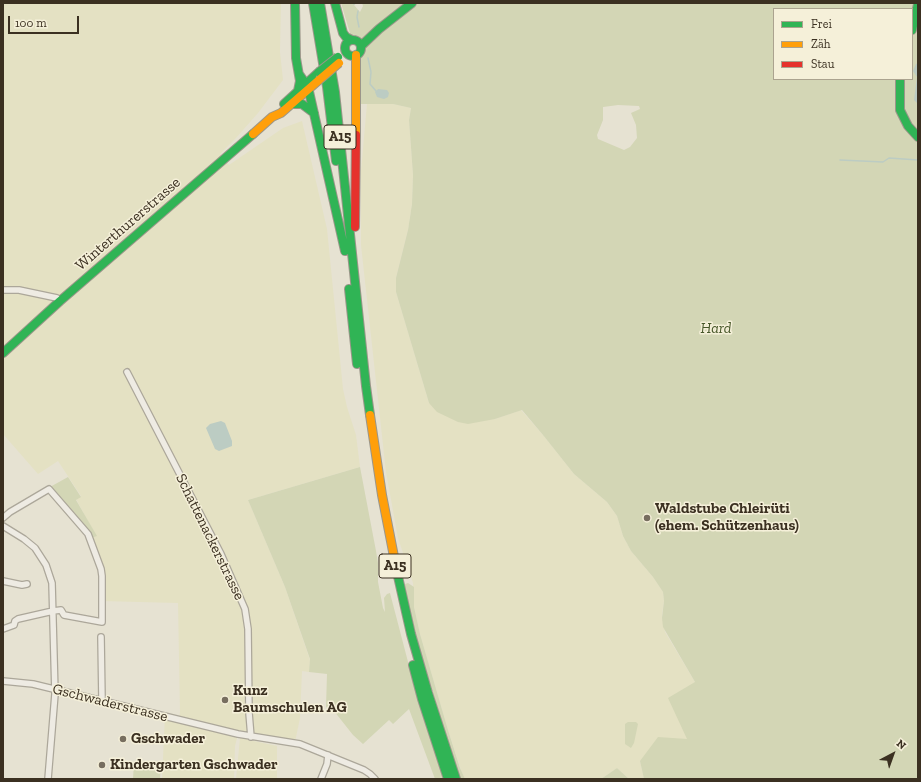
<!DOCTYPE html>
<html>
<head>
<meta charset="utf-8">
<style>
  body { margin:0 }
  #map { position:relative; width:921px; height:782px; overflow:hidden; background:#e6e2d2; font-family:"Zilla Slab",serif }
  canvas { display:block }
  .frame { position:absolute; inset:0; border:4px solid #3b3021; pointer-events:none }
  .legend { position:absolute; left:773px; top:8px; width:140px; height:72px; box-sizing:border-box; background:#f5f0d9; border:1px solid #aba38f; margin:0; padding:5px 7px; list-style:none; font-size:12px; color:#3b3021 }
  .legend li { display:flex; align-items:center; gap:8px; height:20px }
  .legend b { width:20px; border:1px solid #aba38f }
  .north { position:absolute; left:873px; top:734px; width:40px; height:40px; -webkit-text-stroke:3px #f5f0d9; paint-order:stroke; rotate:41deg; font-size:11px; font-weight:700; line-height:16px; text-align:center; color:#3b3021 }
  .north::after { content:''; display:block; margin:auto; width:14px; height:18px; background:#3b3021; clip-path:polygon(50% 0,100% 100%,50% 72%,0 100%) }
  .scale { position:absolute; left:8px; top:16px; width:71px; height:18px; box-sizing:border-box; border:2px solid #3b3021; border-top:0; padding-left:5px; font-size:12px; line-height:14px; white-space:nowrap; color:#3b3021; -webkit-text-stroke:3px #f5f0d9; paint-order:stroke }
</style>
</head>
<body>
<div id="map">
<canvas width="921" height="782"></canvas>
<div class="frame"></div>
<ul class="legend">
<li><b style="height:5px;background:#30b455"></b>Frei</li>
<li><b style="height:5px;background:#ff9f0a"></b>Zäh</li>
<li><b style="height:5px;background:#e5322d"></b>Stau</li>
</ul>
<div class="north">N</div>
<div class="scale">100 m</div>
</div>
<script>
const ctx = document.querySelector('canvas').getContext('2d');
ctx.lineJoin = 'round';
function fill(path, color) { ctx.fillStyle = color; ctx.fill(path, 'evenodd'); }
const poly = rows => new Path2D(rows.map(r => 'M' + r).join(''));
function stroke(path, color, width, dash) { ctx.strokeStyle = color; ctx.lineWidth = width; ctx.lineCap = dash ? 'butt' : 'round'; ctx.setLineDash(dash || []); ctx.stroke(path); }
function label(font, color, halo, rows, align = 'center') {
  ctx.font = font + ' "Zilla Slab",serif'; ctx.lineWidth = 3; ctx.setLineDash([]); ctx.textBaseline = 'middle'; ctx.strokeStyle = halo; ctx.fillStyle = color; for (const [text, x, y, turn = 0] of rows) {
    ctx.save(); ctx.translate(x, y); ctx.rotate((+turn || 0) * Math.PI / 180); ctx.textAlign = isNaN(turn) ? turn : align; if (halo) ctx.strokeText(text, 0, 0); ctx.fillText(text, 0, 0); ctx.restore();
  }
}
fill(poly([
  [3,3,281,3,280,52,283,80,258,113,236,138,220,154,229,165,283,128,302,121,327,229,343,389,347,407,356,435,360,467,248,500,285,587,310,660,309,672,302,671,300,718,295,742,238,734,235,746,234,779,162,779,165,716,179,720,180,712,178,603,101,601,100,566,91,538,96,536,76,499,81,496,58,461,38,474,3,434],
  [367,104,393,104,411,108,409,120,413,175,412,204,408,230,396,278,396,292,429,403,495,419,521,410,543,435,574,474,607,502,617,516,623,536,631,551,653,577,663,592,664,601,662,615,665,632,695,682,687,740,640,761,644,779,629,779,617,768,601,779,465,779,462,773,448,730,420,634,414,607,413,583,398,538,386,472,361,245,361,171],
  [240,738,277,746,277,779,236,779]
]), '#e4e1c3');
fill(poly([
  [341,3,357,3,354,5,360,12,363,6,362,3,918,3,918,779,644,779,640,761,658,737,687,739,668,698,695,682,663,627,662,618,664,601,663,592,653,577,631,551,623,536,617,516,607,502,574,474,543,435,522,410,495,419,468,424,458,422,437,412,429,403,396,292,396,278,408,230,412,204,413,175,409,120,411,108,393,104,358,104,360,57,364,50,361,48,358,42,352,40],
  [774,9,912,9,912,79,774,79],
  [618,105,639,106,640,109,631,113,636,125,637,138,630,147,624,150,598,139,597,135,603,120,603,107],
  [360,467,376,551,378,563,378,582,383,608,385,612,384,598,387,594,390,593,413,681,444,779,435,779,409,709,393,724,389,720,363,744,353,735,334,711,326,707,327,674,309,672,310,659,285,587,248,500],
  [68,477,81,497,76,500,97,536,91,538,64,506,50,487],
  [408,583,414,587,414,607,420,634,448,730,460,768,465,779,459,779,419,646,404,586,405,584],
  [628,722,636,722,638,724,634,743,631,748,625,744,625,724],
  [134,762,161,763,160,779,133,779],
  [617,768,629,779,601,779]
]), '#d3d6b5');
fill(poly([
  [918,63,918,104,914,100,917,77,913,71,916,64],
  [378,89,387,90,389,93,388,97,384,99,377,97,375,92],
  [221,421,225,423,232,441,232,446,219,451,215,449,206,428,210,424]
]), '#bcccc3');
stroke(poly([
  [353,3,354,4],
  [358,11,357,17,359,27],
  [368,58,371,72,370,84,376,91],
  [840,160,883,162,889,158,918,160]
]), '#bcccc3', 1.5);
const street = poly([
  [3,290,19,290,57,298,60,301],
  [127,372,221,554,245,609,248,629,249,713,251,737],
  [3,518,10,512,49,489,88,534,101,569,102,576,102,622,64,615,61,610,53,611,18,619,15,621,14,625,3,629],
  [3,526,24,539,35,548,46,565,52,583,55,694,48,779],
  [3,581,22,585,27,584],
  [101,637,102,701],
  [3,681,33,684,238,734,300,744,364,770,370,774,375,779],
  [321,779,327,764,328,755]
]);
const fast = poly([
  [295,3,296,58,300,81,298,91],
  [313,3,327,87,336,161],
  [320,3,335,92,366,386,370,415],
  [335,3,343,33,346,37,352,40],
  [912,30,918,4],
  '345 48a8 8 0 1 1 16 0a8 8 0 1 1-16 0Z',
  [361,46,379,29,412,3],
  [299,74,308,87,345,251],
  [900,79,900,110,908,126,918,137],
  [284,104,319,72],
  [291,104,302,104,314,113],
  [349,289,357,364],
  [3,353,60,301,253,134],
  [397,572,411,634,428,693,456,779],
  [413,665,422,699,448,779]
]);
const slow = poly([
  [253,134,272,117,281,113,319,80],
  [356,135,356,55],
  [370,415,382,495,397,572]
]);
const jam = poly([
  [355,227,356,135]
]);
stroke(street, '#aca79a', 8);
stroke(fast, '#9b968a', 10);
stroke(slow, '#9b968a', 10);
stroke(jam, '#9b968a', 10);
stroke(street, '#eeebe3', 5.5);
stroke(fast, '#30b455', 8);
stroke(slow, '#ff9f0a', 8);
stroke(jam, '#e5322d', 8);
const fastBridge = poly([
  [319,72,338,57]
]);
const slowBridge = poly([
  [319,80,339,63]
]);
stroke(fastBridge, '#9b968a', 10, []);
stroke(slowBridge, '#9b968a', 10, []);
stroke(fastBridge, '#30b455', 8);
stroke(slowBridge, '#ff9f0a', 8);
for (const [x, y, r, color] of [
  [647,518,4,"#776e5f"],
  [225,700,4,"#776e5f"],
  [123,739,4,"#776e5f"],
  [102,765,4,"#776e5f"]
]) { const dot = new Path2D(); dot.arc(x, y, r, 0, 2 * Math.PI); ctx.fillStyle = color; ctx.fill(dot); stroke(dot, '#f5f0d9', 1.5); }
for (const [x, y, w] of [
  [340,137,32],
  [395,566,32]
]) { const box = new Path2D(); box.roundRect(x - w / 2, y - 12, w, 24, 3); ctx.fillStyle = '#f5f0d9'; ctx.fill(box); stroke(box, '#3b3021', 1); }
label('bold 14px', '#3b3021', null, [
  ["A15",340,137],
  ["A15",395,566]
]);
label('15px', '#3b3021', '#f5f0d9', [
  ["Winterthurerstrasse",128,224,-41],
  ["Schattenackerstrasse",210,537,64],
  ["Gschwaderstrasse",110,703,14]
]);
label('italic 15px', '#475729', '#f5f0d9', [
  ["Hard",716,329]
]);
label('bold 15px', '#3b3021', '#f5f0d9', [
  ["Waldstube Chleirüti",655,509],
  ["(ehem. Schützenhaus)",655,526],
  ["Kunz",233,691],
  ["Baumschulen AG",233,708],
  ["Gschwader",131,739],
  ["Kindergarten Gschwader",110,765]
], 'left');
</script>
</body>
</html>
